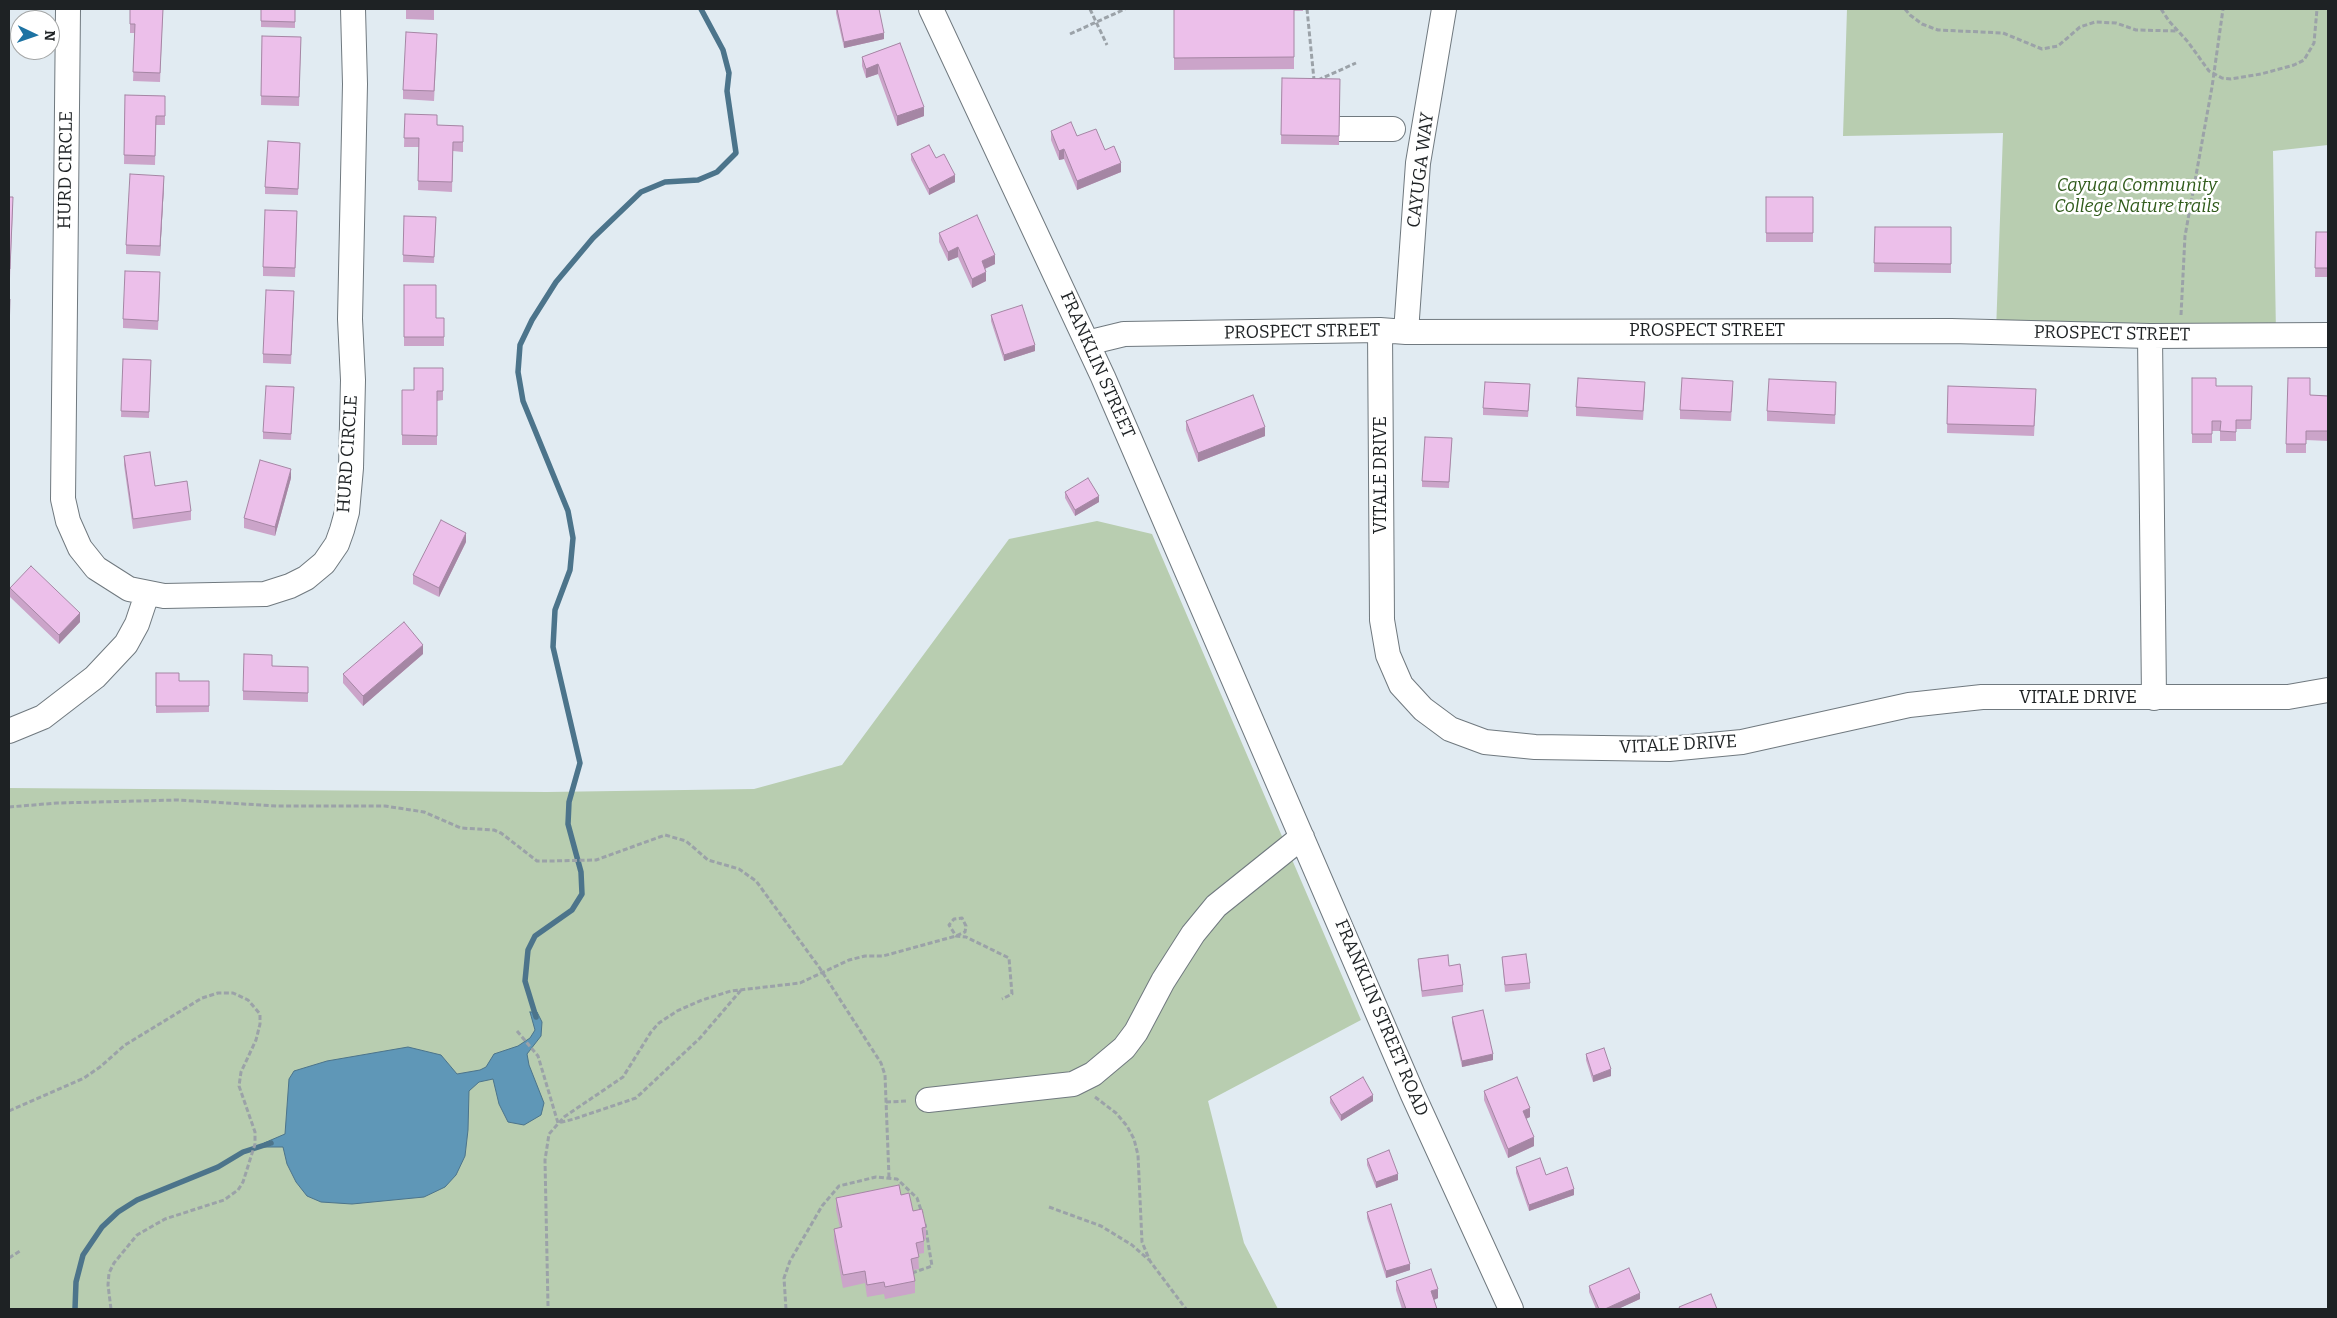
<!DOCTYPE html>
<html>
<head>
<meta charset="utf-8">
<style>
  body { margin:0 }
  #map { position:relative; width:2337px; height:1318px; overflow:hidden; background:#e1ebf2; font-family:Bitter,serif }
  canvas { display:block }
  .frame { position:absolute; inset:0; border:10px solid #1e2224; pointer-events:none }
  .north { position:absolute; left:10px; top:10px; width:50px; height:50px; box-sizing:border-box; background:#fff; border:1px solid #a5a7a7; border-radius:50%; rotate:93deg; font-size:14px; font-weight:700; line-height:20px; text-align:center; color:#1e2224 }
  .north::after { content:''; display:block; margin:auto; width:18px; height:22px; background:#1d73a3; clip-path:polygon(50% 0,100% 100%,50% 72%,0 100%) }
</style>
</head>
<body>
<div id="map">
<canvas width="2337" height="1318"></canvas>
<div class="frame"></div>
<div class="north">N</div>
</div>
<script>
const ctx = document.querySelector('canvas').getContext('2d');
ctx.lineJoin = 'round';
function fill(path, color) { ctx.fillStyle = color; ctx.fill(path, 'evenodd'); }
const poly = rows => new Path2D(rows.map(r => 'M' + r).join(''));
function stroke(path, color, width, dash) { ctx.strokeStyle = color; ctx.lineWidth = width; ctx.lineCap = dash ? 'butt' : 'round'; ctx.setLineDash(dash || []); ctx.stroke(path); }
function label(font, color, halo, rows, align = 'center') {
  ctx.font = font + ' Bitter,serif'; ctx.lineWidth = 5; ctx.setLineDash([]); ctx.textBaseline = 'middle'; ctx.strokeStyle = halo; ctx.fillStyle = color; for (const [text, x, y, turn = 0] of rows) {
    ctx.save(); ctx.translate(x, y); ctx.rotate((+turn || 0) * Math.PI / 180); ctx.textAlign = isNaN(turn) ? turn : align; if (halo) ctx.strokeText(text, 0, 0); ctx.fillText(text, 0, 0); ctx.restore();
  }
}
fill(poly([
  [1847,9,2328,9,2328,145,2273,151,2276,335,1996,332,2003,133,1843,136],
  [1097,521,1152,534,1361,1020,1208,1101,1244,1243,1278,1309,9,1309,9,788,547,792,754,789,842,765,1009,539]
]), '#b8cdb0');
const water = poly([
  [530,1012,537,1012,542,1022,541,1036,527,1054,529,1065,544,1103,541,1115,524,1125,508,1122,499,1104,493,1079,479,1082,469,1091,468,1130,465,1156,456,1175,445,1187,424,1197,352,1204,321,1202,307,1196,296,1182,287,1164,283,1147,264,1147,264,1143,285,1134,289,1079,294,1071,327,1061,408,1047,441,1055,457,1074,480,1070,486,1067,494,1054,518,1046,530,1038,535,1030,530,1012]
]);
fill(water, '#5f97b7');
stroke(water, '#4c748b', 1);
stroke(poly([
  [536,1017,525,981,528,950,535,936,572,910,582,894,581,872,568,824,569,802,580,763,553,647,555,610,570,570,573,538,568,511,523,401,518,372,520,345,532,320,556,282,593,238,641,192,665,182,698,180,717,172,736,153,727,91,729,73,723,50,701,9],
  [75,1309,76,1282,83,1255,102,1227,118,1212,137,1200,218,1167,243,1152,271,1143]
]), '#4c748b', 5.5);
const minor = poly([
  [68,9,63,499,68,521,80,548,96,568,129,589,164,596,265,594,290,586,306,578,324,563,337,544,342,530,347,512,351,468,353,380,350,319,355,84,353,9],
  [931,9,1103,377,1413,1095,1511,1309],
  [1339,129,1393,129],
  [1380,330,1382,620,1388,655,1401,685,1423,709,1450,729,1485,742,1535,747,1669,749,1742,742,1909,705,1982,697,2288,697,2328,690],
  [1406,332,1418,163,1444,9],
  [2150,336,2154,698],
  [1087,343,1124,334,1380,330,1406,332,1951,331,2150,336,2328,335],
  [9,731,43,717,95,677,126,644,137,624,147,594],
  [928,1100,1073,1084,1093,1074,1124,1048,1136,1032,1163,981,1193,934,1216,906,1302,837]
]);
stroke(minor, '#70797f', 26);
stroke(poly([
  [1090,9,1107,45],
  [1307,9,1314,80],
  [1905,9,1910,15,1922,24,1938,30,2003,33,2042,49,2058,46,2080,27,2095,22,2116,23,2136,30,2177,31],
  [2161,9,2169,21,2188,42,2209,71,2222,78,2231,79,2261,74,2294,65,2304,60,2314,43,2317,9],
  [1070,34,1125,9],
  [1318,80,1356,63],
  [2181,315,2185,236,2212,87,2223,9],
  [9,807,57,803,178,800,277,806,385,806,424,812,461,828,494,830,501,833,537,861,551,861,596,860,665,835,686,841,708,860,739,869,756,881,819,967,881,1063,885,1075,889,1177],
  [517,1031,538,1056,558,1123,574,1119,636,1098,700,1038,742,989],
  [1095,1097,1116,1113,1127,1126,1134,1139,1138,1155,1142,1242,1150,1261,1186,1309],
  [886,1102,908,1101],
  [9,1111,84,1078,100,1067,125,1045,202,998,218,993,233,993,248,1000,260,1014,260,1024,256,1040,241,1072,239,1086,255,1132,255,1144,243,1182,238,1190,224,1200,165,1219,137,1235,114,1263,109,1273,108,1285,111,1309],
  [1049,1207,1101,1226,1132,1245,1149,1260],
  [9,1258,20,1251],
  [912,1273,932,1266,925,1224],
  [548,1306,545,1160,549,1134,564,1117,623,1077,651,1032,659,1023,677,1011,702,1000,731,991,800,983,849,960,865,956,883,956,956,936,965,932,966,926,962,918,954,919,949,925,956,936,966,937,1009,958,1012,994,1002,999],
  [786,1309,784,1278,790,1261,822,1206,839,1186,876,1177,897,1179,917,1198,922,1213]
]), '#9ba2a8', 3, [5, 2.5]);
stroke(minor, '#fff', 24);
fill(poly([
  [130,9,163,9,160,82,133,81,135,33,130,33],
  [261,9,295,9,295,28,261,27],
  [406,9,434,9,434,20,406,19],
  [836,9,879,9,884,39,844,48,836,13],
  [1174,9,1303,9,1303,11,1294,11,1294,69,1174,70],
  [262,36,301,37,299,106,261,105],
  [437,43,434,101,403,99,403,90],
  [900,43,924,116,897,126,878,74,866,78,862,66,862,57],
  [1282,78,1340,79,1339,145,1281,144],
  [125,95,165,96,165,125,156,125,155,165,124,164],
  [405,114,437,125,463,126,463,152,453,151,452,192,418,190,419,147,404,147],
  [1051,131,1077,136,1105,150,1121,172,1077,190,1064,159,1059,160,1051,140],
  [300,143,298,195,265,194,265,187],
  [911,154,936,158,955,182,929,195,911,160],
  [164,185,160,256,126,254,126,245],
  [9,197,13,206,10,278,9,278],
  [1766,197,1813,197,1813,242,1766,242],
  [404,216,436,217,434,263,403,262],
  [297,220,295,277,263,276,263,267],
  [1875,227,1951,227,1951,273,1874,272],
  [2316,232,2328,232,2328,277,2315,277],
  [939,233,995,264,985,269,986,281,972,288,958,257,948,261,939,242],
  [160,282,158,330,123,328,123,319],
  [404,285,436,318,444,318,444,346,404,346],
  [294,301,291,364,263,363,263,354],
  [991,315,1035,351,1004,361,991,321],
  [123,359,151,360,149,418,121,417],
  [443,368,443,400,437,401,437,445,402,445,402,390,414,390],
  [2192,378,2216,386,2252,386,2251,429,2236,429,2236,441,2220,441,2220,431,2212,431,2212,443,2192,443],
  [1948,386,2036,398,2034,436,1947,433],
  [294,387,291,440,263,439,263,432],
  [1530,390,1528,417,1483,415,1483,408],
  [1733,390,1731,421,1680,419,1680,410],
  [1645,391,1643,420,1576,416,1576,407],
  [1836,391,1835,424,1767,421,1767,411],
  [2310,395,2328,396,2328,441,2306,440,2306,453,2286,453,2286,444],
  [1186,421,1265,436,1198,462,1186,430],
  [1452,438,1449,488,1422,487,1422,481],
  [124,456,155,486,191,511,191,520,133,529,124,465],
  [291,478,275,536,244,528,244,518],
  [1065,492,1099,502,1075,516,1065,498],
  [466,542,439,597,413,584,413,575],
  [10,588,80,622,59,644,10,597],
  [423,654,363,706,343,683,343,674],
  [272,666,308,667,308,702,243,700,243,691],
  [156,673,179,681,209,681,209,712,156,713],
  [1502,957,1530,983,1530,989,1505,992],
  [1418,959,1449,966,1463,985,1463,992,1422,997,1418,965],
  [1452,1017,1493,1060,1462,1067,1452,1023],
  [1586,1054,1611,1076,1593,1082,1586,1060],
  [1484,1091,1530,1117,1526,1119,1534,1146,1508,1158,1484,1100],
  [1330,1097,1373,1101,1341,1121,1330,1103],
  [1367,1159,1398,1180,1376,1188,1367,1165],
  [1516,1167,1546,1175,1574,1195,1529,1211,1516,1173],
  [901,1195,926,1227,926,1239,924,1240,924,1253,918,1254,919,1269,913,1270,915,1281,915,1293,885,1299,884,1294,867,1297,865,1283,843,1288,834,1241,834,1229,840,1228,836,1210,836,1198],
  [1367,1212,1410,1270,1386,1278,1367,1218],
  [1396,1281,1438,1298,1434,1300,1437,1309,1402,1309,1396,1290],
  [1589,1286,1640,1299,1618,1309,1596,1309,1589,1292]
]), '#cba4c9');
fill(poly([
  [884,33,884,39,844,48,844,42],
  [878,64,878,74,866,78,866,69],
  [924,107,924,116,897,126,897,116],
  [1064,149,1064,159,1059,160,1059,151],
  [1121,163,1121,172,1077,190,1077,181],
  [955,175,955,182,929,195,929,189],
  [164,176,164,185,160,256,160,246],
  [958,247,958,257,948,261,948,252],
  [995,255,995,264,982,270,982,261],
  [986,272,986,281,972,288,972,279],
  [1035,345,1035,351,1004,361,1004,355],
  [1265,427,1265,436,1198,462,1198,453],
  [291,469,291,478,275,536,275,527],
  [1099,496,1099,502,1075,516,1075,510],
  [466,533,466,542,439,597,439,588],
  [80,613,80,622,59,644,59,635],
  [423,645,423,654,363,706,363,696],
  [1493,1054,1493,1060,1462,1067,1462,1061],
  [1611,1069,1611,1076,1593,1082,1593,1076],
  [1373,1095,1373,1101,1341,1121,1341,1115],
  [1530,1108,1530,1117,1523,1120,1523,1111],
  [1534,1137,1534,1146,1508,1158,1508,1149],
  [1398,1174,1398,1180,1376,1188,1376,1182],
  [1574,1189,1574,1195,1529,1211,1529,1205],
  [1410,1264,1410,1270,1386,1278,1386,1271],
  [1438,1289,1438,1298,1431,1301,1431,1291],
  [1640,1293,1640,1299,1618,1309,1605,1309]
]), '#a586a4');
const building = poly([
  [130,9,163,9,160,73,133,72,135,24,130,24,130,9],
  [261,9,295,9,295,22,261,21,261,9],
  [837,9,879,9,884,33,844,42,837,9],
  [1174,9,1294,9,1294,57,1174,58,1174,9],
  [406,32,437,34,434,91,403,90,406,32],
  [262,36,301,37,299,97,261,96,262,36],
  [900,43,924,107,897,116,878,64,866,69,862,57,900,43],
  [1282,78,1340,79,1339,136,1281,135,1282,78],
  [125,95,165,96,165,116,156,116,155,156,124,155,125,95],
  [405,114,437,115,437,125,463,126,463,142,453,142,452,182,418,181,419,138,404,138,405,114],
  [1071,122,1077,136,1096,129,1105,150,1114,146,1121,163,1077,181,1064,149,1059,151,1051,131,1071,122],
  [268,141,300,143,298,189,265,187,268,141],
  [929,145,936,158,944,154,955,175,929,189,911,154,929,145],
  [130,174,164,176,160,246,126,245,130,174],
  [9,197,13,197,10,269,9,269,9,197],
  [1766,197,1813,197,1813,233,1766,233,1766,197],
  [265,210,297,211,295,268,263,267,265,210],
  [977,215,995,255,982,261,986,272,972,279,958,247,948,252,939,233,977,215],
  [404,216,436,217,434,257,403,255,404,216],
  [1875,227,1951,227,1951,264,1874,263,1875,227],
  [2316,232,2328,232,2328,268,2315,268,2316,232],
  [125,271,160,272,158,321,123,319,125,271],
  [404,285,436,285,436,318,444,318,444,337,404,337,404,285],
  [266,290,294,291,291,355,263,354,266,290],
  [9,299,10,299,9,332,9,299],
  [1022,305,1035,345,1004,355,991,315,1022,305],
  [123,359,151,360,149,412,121,411,123,359],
  [414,368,443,368,443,391,437,391,437,436,402,435,402,390,414,390,414,368],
  [1578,378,1645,382,1643,411,1576,407,1578,378],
  [1682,378,1733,381,1731,412,1680,410,1682,378],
  [2192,378,2216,378,2216,386,2252,386,2251,420,2236,420,2236,432,2220,431,2221,421,2212,421,2212,434,2192,434,2192,378],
  [2288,378,2310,378,2310,395,2328,396,2328,431,2306,431,2306,444,2286,444,2288,378],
  [1769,379,1836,382,1835,415,1767,411,1769,379],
  [1485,382,1530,384,1528,411,1483,408,1485,382],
  [266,386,294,387,291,434,263,432,266,386],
  [1948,386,2036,389,2034,426,1947,424,1948,386],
  [1253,395,1265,427,1198,453,1186,421,1253,395],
  [1425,437,1452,438,1449,482,1422,481,1425,437],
  [150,452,155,486,187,481,191,511,133,519,124,456,150,452],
  [260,460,291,469,275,527,244,518,260,460],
  [1088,478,1099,496,1075,510,1065,492,1088,478],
  [441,520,466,533,439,588,413,575,441,520],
  [31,566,80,613,59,635,10,588,31,566],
  [404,622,423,645,363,696,343,674,404,622],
  [244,654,272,655,272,666,308,667,308,693,243,691,244,654],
  [156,673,179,673,179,681,209,681,209,706,156,706,156,673],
  [1526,954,1530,983,1505,985,1502,957,1526,954],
  [1448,955,1449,966,1460,964,1463,985,1422,991,1418,959,1448,955],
  [1483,1010,1493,1054,1462,1061,1452,1017,1483,1010],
  [1604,1048,1611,1069,1593,1076,1586,1054,1604,1048],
  [1363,1077,1373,1095,1341,1115,1330,1097,1363,1077],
  [1517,1077,1530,1108,1523,1111,1534,1137,1508,1149,1484,1091,1517,1077],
  [1389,1150,1398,1174,1376,1182,1367,1159,1389,1150],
  [1540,1158,1546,1175,1567,1167,1574,1189,1529,1205,1516,1167,1540,1158],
  [899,1185,901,1195,909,1193,913,1211,922,1209,926,1227,922,1228,924,1241,916,1243,919,1257,911,1259,915,1281,885,1287,884,1282,867,1285,865,1271,843,1275,834,1229,842,1227,836,1198,899,1185],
  [1391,1204,1410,1264,1386,1271,1367,1212,1391,1204],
  [1629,1268,1640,1293,1605,1309,1599,1309,1589,1286,1629,1268],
  [1431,1269,1438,1289,1431,1291,1437,1309,1406,1309,1396,1281,1431,1269],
  [1711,1294,1717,1309,1680,1309,1679,1307,1711,1294]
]);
fill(building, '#ecbfea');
stroke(building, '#a586a4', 1);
label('18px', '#1e2224', '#fff', [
  ["HURD CIRCLE",66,170,-89],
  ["CAYUGA WAY",1421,170,-83],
  ["PROSPECT STREET",1707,331],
  ["PROSPECT STREET",1302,332,-1],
  ["PROSPECT STREET",2112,334,1],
  ["FRANKLIN STREET",1097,365,66],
  ["HURD CIRCLE",348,454,-86],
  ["VITALE DRIVE",1381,475,-90],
  ["VITALE DRIVE",2078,698],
  ["VITALE DRIVE",1678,745,-3],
  ["FRANKLIN STREET ROAD",1381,1018,67]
]);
label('italic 18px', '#305b1b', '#fff', [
  ["Cayuga Community",2137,186],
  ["College Nature trails",2137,207]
]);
</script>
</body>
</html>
